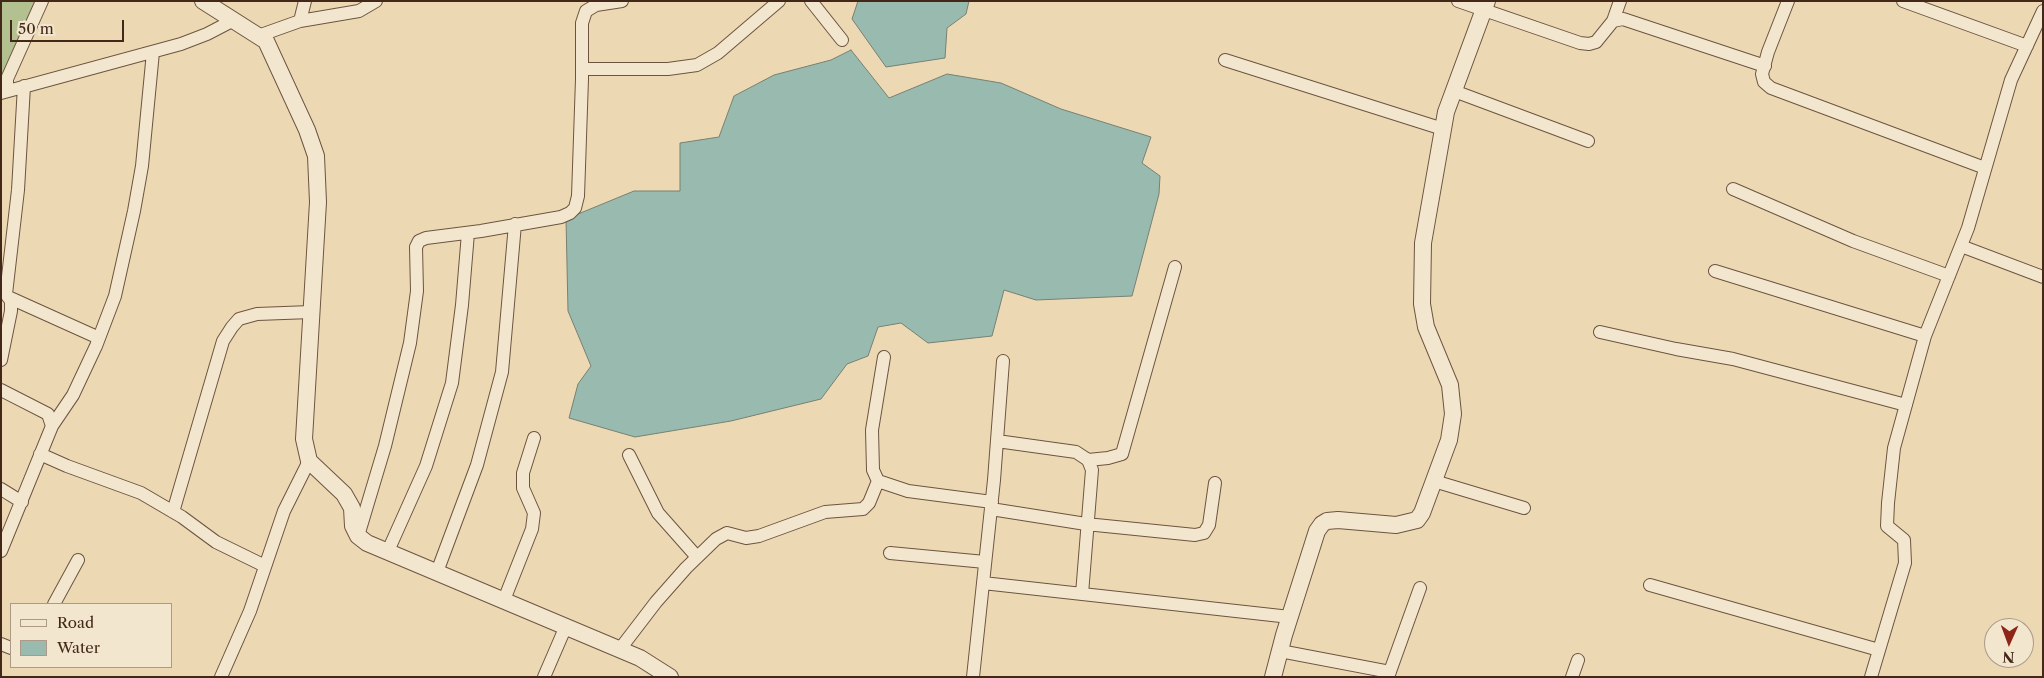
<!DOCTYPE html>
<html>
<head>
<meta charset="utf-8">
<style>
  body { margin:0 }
  #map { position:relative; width:2044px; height:678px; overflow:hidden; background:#ecd9b3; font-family:"Libre Caslon Text",serif }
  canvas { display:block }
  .frame { position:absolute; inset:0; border:2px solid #43281a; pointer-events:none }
  .legend { position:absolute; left:10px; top:603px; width:162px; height:65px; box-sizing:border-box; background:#f3e6ce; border:1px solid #ad9a86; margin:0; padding:6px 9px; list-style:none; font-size:15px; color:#43281a }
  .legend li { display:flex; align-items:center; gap:10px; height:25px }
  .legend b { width:25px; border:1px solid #ad9a86 }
  .north { position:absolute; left:1984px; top:618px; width:50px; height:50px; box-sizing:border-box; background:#f3e6ce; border:1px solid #ad9a86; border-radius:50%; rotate:182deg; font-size:14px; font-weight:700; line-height:20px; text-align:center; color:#43281a }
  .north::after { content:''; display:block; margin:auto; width:18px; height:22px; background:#8f2418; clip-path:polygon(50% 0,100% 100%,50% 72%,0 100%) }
  .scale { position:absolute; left:10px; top:20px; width:114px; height:22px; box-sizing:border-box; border:2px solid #43281a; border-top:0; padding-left:6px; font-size:15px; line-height:18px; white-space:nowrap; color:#43281a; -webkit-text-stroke:4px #f3e6ce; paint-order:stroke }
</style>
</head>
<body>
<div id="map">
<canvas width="2044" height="678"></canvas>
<div class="frame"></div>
<ul class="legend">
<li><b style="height:6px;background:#f3e6ce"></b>Road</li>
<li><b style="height:14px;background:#99baae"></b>Water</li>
</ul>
<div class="north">N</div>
<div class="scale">50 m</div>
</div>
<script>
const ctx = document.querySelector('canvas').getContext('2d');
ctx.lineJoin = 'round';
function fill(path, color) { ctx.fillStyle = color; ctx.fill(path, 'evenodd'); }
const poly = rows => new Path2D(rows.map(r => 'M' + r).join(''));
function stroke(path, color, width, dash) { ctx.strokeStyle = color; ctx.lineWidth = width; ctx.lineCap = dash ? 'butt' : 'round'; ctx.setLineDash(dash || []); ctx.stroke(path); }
fill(poly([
  [1,1,42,1,7,79,1,76]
]), '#b3c090');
const water = poly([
  [858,1,969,1,966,14,947,28,945,58,886,67,852,19,858,1],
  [851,50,889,98,947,74,1001,83,1061,109,1151,137,1142,163,1160,176,1159,194,1132,296,1036,300,1004,290,992,336,928,343,901,323,878,327,868,356,847,364,821,399,731,421,635,437,569,418,578,384,591,366,568,311,566,219,634,191,680,191,680,143,719,137,734,96,774,75,831,60,851,50]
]);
fill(water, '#99baae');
stroke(water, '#778073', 1);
const minor = poly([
  [811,1,842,40],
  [1458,1,1580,43,1589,44,1596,42,1613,21,1623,19,1765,66],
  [1788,1,1768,52,1762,74,1764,82,1771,88,1985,168],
  [1903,1,2027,46],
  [300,21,305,1],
  [1613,21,1620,1],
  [258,36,300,21,359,11,376,1],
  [1225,60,1443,129],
  [582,69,668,69,697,65,718,53,779,1],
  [7,91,7,79,42,1],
  [1454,91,1588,141],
  [1,93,181,44,207,34,234,20],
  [1733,189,1853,241,1949,276],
  [1961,246,2043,277],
  [1715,271,1925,336],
  [6,294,18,190,24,86],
  [8,297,99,338],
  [1600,332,1676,349,1733,359,1906,405],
  [884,357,872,430,873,470,878,481,908,491,992,502],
  [1,360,11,311,11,301,6,294],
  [1,390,48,414,52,426,1,551],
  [52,426,73,395,96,346,115,296,134,211,142,166,153,52],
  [997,441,1076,452,1088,460,1092,470,1082,594],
  [40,454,67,466,141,493,182,517,216,542,265,566],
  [629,455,658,513,697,557],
  [1088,460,1108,458,1122,454,1175,267],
  [1434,481,1524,508],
  [1,489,22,502],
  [991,509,1086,524,1195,535,1204,533,1209,525,1215,483],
  [173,512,223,341,232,327,239,319,257,314,311,312],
  [358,536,385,446,410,343,417,291,416,247,419,241,426,238,481,231,561,217,570,213,575,208,578,196,582,79,582,23,586,11,596,5,622,1],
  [388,551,426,466,452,383,462,305,468,233],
  [890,553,985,562],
  [437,572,477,465,502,372,515,224],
  [983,583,1290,617],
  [1650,585,1879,650],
  [504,600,532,529,534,513,523,488,523,473,534,438],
  [54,604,78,560],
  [1,644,11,648],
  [620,649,656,602,686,568,716,539,727,533,746,538,759,536,825,512,863,509,869,503,878,481],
  [1280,651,1390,672],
  [221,677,250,611,284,511,309,461],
  [544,677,566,626],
  [973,677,994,480,1003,361],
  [1388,677,1420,588],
  [1572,677,1578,660],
  [1871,677,1905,563,1904,540,1887,526,1888,503,1894,448,1925,336,1968,228,2011,80,2043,11]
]);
const tertiary = poly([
  [203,1,266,41,307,130,316,156,318,202,304,439,309,461,344,494,352,508,353,526,358,536,367,543,640,658,670,677],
  [1273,677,1284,635,1317,531,1322,524,1327,521,1338,520,1396,525,1417,520,1422,513,1449,440,1453,414,1450,385,1426,327,1422,304,1423,243,1446,112,1487,1]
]);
stroke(minor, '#6d5440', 14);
stroke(tertiary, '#6d5440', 18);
stroke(minor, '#f3e6ce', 12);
stroke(tertiary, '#f3e6ce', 16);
</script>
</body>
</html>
